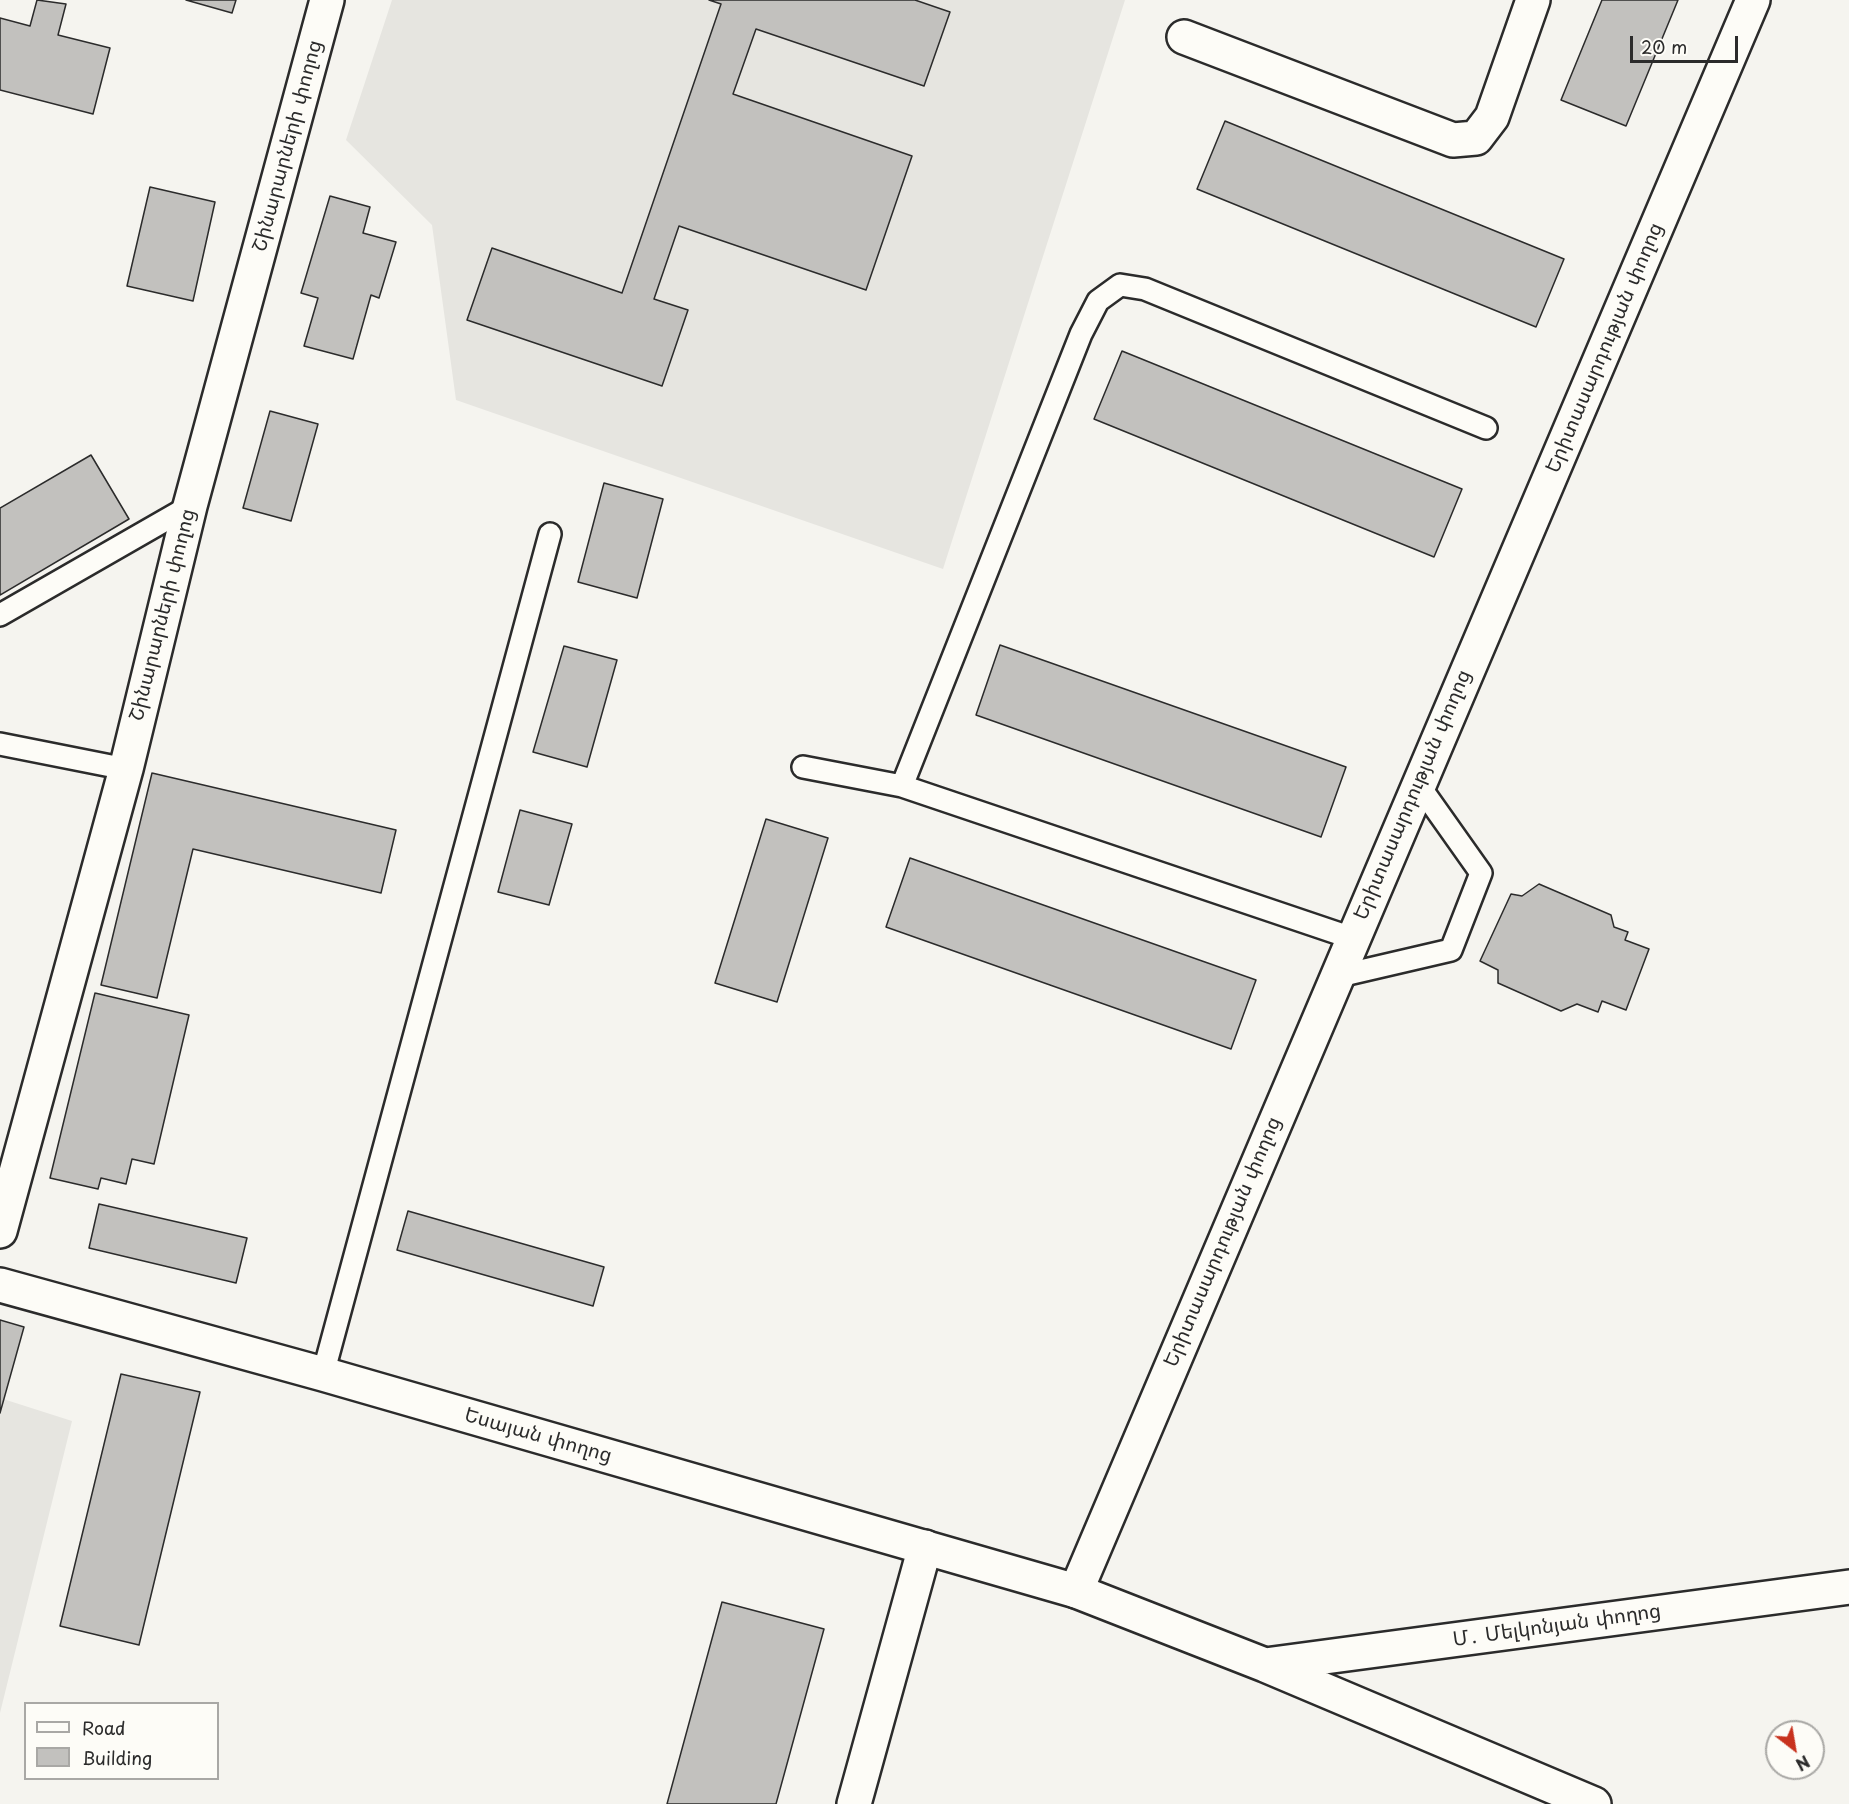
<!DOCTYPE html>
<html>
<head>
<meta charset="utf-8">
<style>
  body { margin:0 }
  #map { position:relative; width:1849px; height:1804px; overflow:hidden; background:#f5f4ef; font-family:"Playpen Sans",sans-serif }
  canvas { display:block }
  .legend { position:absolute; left:24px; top:1702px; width:195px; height:78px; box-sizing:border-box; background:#fdfcf7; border:2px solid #a9a8a5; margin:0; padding:8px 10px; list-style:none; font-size:18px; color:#2b2b2b }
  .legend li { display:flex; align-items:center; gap:12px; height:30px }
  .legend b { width:30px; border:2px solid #a9a8a5 }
  .north { position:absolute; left:1765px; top:1720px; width:60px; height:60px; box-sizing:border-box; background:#fdfcf7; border:2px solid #a9a8a5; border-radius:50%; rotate:149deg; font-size:16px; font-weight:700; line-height:24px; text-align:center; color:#2b2b2b }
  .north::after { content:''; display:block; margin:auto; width:21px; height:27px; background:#c8321e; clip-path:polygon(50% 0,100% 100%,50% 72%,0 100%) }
  .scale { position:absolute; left:1630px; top:36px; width:108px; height:27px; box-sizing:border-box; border:3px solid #2b2b2b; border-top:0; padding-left:8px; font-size:18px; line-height:21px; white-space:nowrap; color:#2b2b2b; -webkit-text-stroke:4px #fdfcf7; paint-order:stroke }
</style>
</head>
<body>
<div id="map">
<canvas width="1849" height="1804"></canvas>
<ul class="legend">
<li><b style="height:8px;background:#fdfcf7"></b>Road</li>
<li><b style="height:16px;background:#c2c1be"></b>Building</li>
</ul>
<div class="north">N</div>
<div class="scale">20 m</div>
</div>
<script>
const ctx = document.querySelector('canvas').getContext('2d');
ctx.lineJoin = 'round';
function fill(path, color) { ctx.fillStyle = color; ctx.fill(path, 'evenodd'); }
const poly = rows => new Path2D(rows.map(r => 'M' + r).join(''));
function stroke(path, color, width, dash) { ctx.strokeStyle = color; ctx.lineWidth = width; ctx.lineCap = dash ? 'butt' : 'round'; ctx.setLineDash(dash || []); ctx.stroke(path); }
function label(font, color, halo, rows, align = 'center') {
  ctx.font = font + ' "Playpen Sans","Noto Sans Armenian",sans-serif'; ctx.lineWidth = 4.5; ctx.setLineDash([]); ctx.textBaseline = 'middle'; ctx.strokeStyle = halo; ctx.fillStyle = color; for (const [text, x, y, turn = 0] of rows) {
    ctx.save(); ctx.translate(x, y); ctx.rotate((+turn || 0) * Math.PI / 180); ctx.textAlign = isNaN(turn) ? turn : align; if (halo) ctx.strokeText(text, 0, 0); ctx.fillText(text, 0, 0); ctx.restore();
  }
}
fill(poly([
  [392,0,1125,0,943,569,456,400,432,225,346,140],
  [0,1398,72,1421,0,1713]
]), '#e6e5e0');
const building = poly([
  [37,0,66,4,58,35,110,48,93,114,0,90,0,18,30,26,37,0],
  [186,0,236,0,232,13,186,0],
  [709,0,915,0,950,12,924,86,756,29,733,94,912,156,866,290,679,226,654,299,688,310,662,386,467,320,492,248,622,293,721,4,709,0],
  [1602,0,1678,0,1626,126,1561,100,1602,0],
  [1225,121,1564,259,1536,327,1197,189,1225,121],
  [150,187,215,202,193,301,127,286,150,187],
  [330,196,370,207,363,233,396,242,379,298,371,295,353,359,304,346,318,298,301,293,330,196],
  [1122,351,1462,489,1434,557,1094,419,1122,351],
  [270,411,318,424,291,521,243,508,270,411],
  [91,455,129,519,0,595,0,508,91,455],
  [604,483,663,499,637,598,578,582,604,483],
  [1000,645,1346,767,1321,837,976,715,1000,645],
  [564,646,617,660,587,767,533,752,564,646],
  [152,773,396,830,381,893,193,849,157,998,101,985,152,773],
  [520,810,572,824,549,905,498,892,520,810],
  [766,819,828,838,777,1002,715,983,766,819],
  [910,858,1256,980,1231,1049,886,927,910,858],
  [1539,884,1611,915,1614,927,1628,932,1625,940,1649,949,1626,1010,1602,1001,1598,1012,1577,1004,1561,1011,1498,983,1498,970,1480,961,1511,894,1522,896,1539,884],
  [95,993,189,1015,154,1164,132,1159,126,1184,101,1178,98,1189,50,1178,95,993],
  [99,1204,247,1238,236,1283,89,1248,99,1204],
  [408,1211,604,1267,593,1306,397,1250,408,1211],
  [0,1320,24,1327,0,1413,0,1320],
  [121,1374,200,1392,139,1645,60,1626,121,1374],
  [722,1602,824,1629,776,1804,667,1804,722,1602]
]);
fill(building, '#c2c1be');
stroke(building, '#2b2b2b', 1.5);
const service = poly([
  [0,615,190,506],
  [0,744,126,769],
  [803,767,902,786,1352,938],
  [902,786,1081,334,1098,301,1120,285,1145,289,1486,428],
  [1335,977,1451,950,1481,873,1418,784],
  [323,1374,550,534]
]);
const minor = poly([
  [1184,37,1453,140,1476,138,1492,117,1533,0],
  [0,1231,126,769,190,506,327,0],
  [1076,1591,1265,1665,1594,1804],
  [1265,1665,1849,1587],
  [854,1804,925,1547]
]);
const tertiary = poly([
  [0,1285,323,1374,1076,1591,1753,0]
]);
stroke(service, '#2b2b2b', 26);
stroke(minor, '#2b2b2b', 38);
stroke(tertiary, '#2b2b2b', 38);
stroke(service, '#fdfcf7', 21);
stroke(minor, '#fdfcf7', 33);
stroke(tertiary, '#fdfcf7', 33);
label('20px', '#2b2b2b', '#fdfcf7', [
  ["Շինարարների փողոց",288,146,-75],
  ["Երիտասարդության փողոց",1605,348,-67],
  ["Շինարարների փողոց",163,615,-76],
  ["Երիտասարդության փողոց",1413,795,-67],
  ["Երիտասարդության փողոց",1223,1242,-67],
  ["Եսայան փողոց",538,1436,16],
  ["Մ․ Մելկոնյան փողոց",1557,1626,-8]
]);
</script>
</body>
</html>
